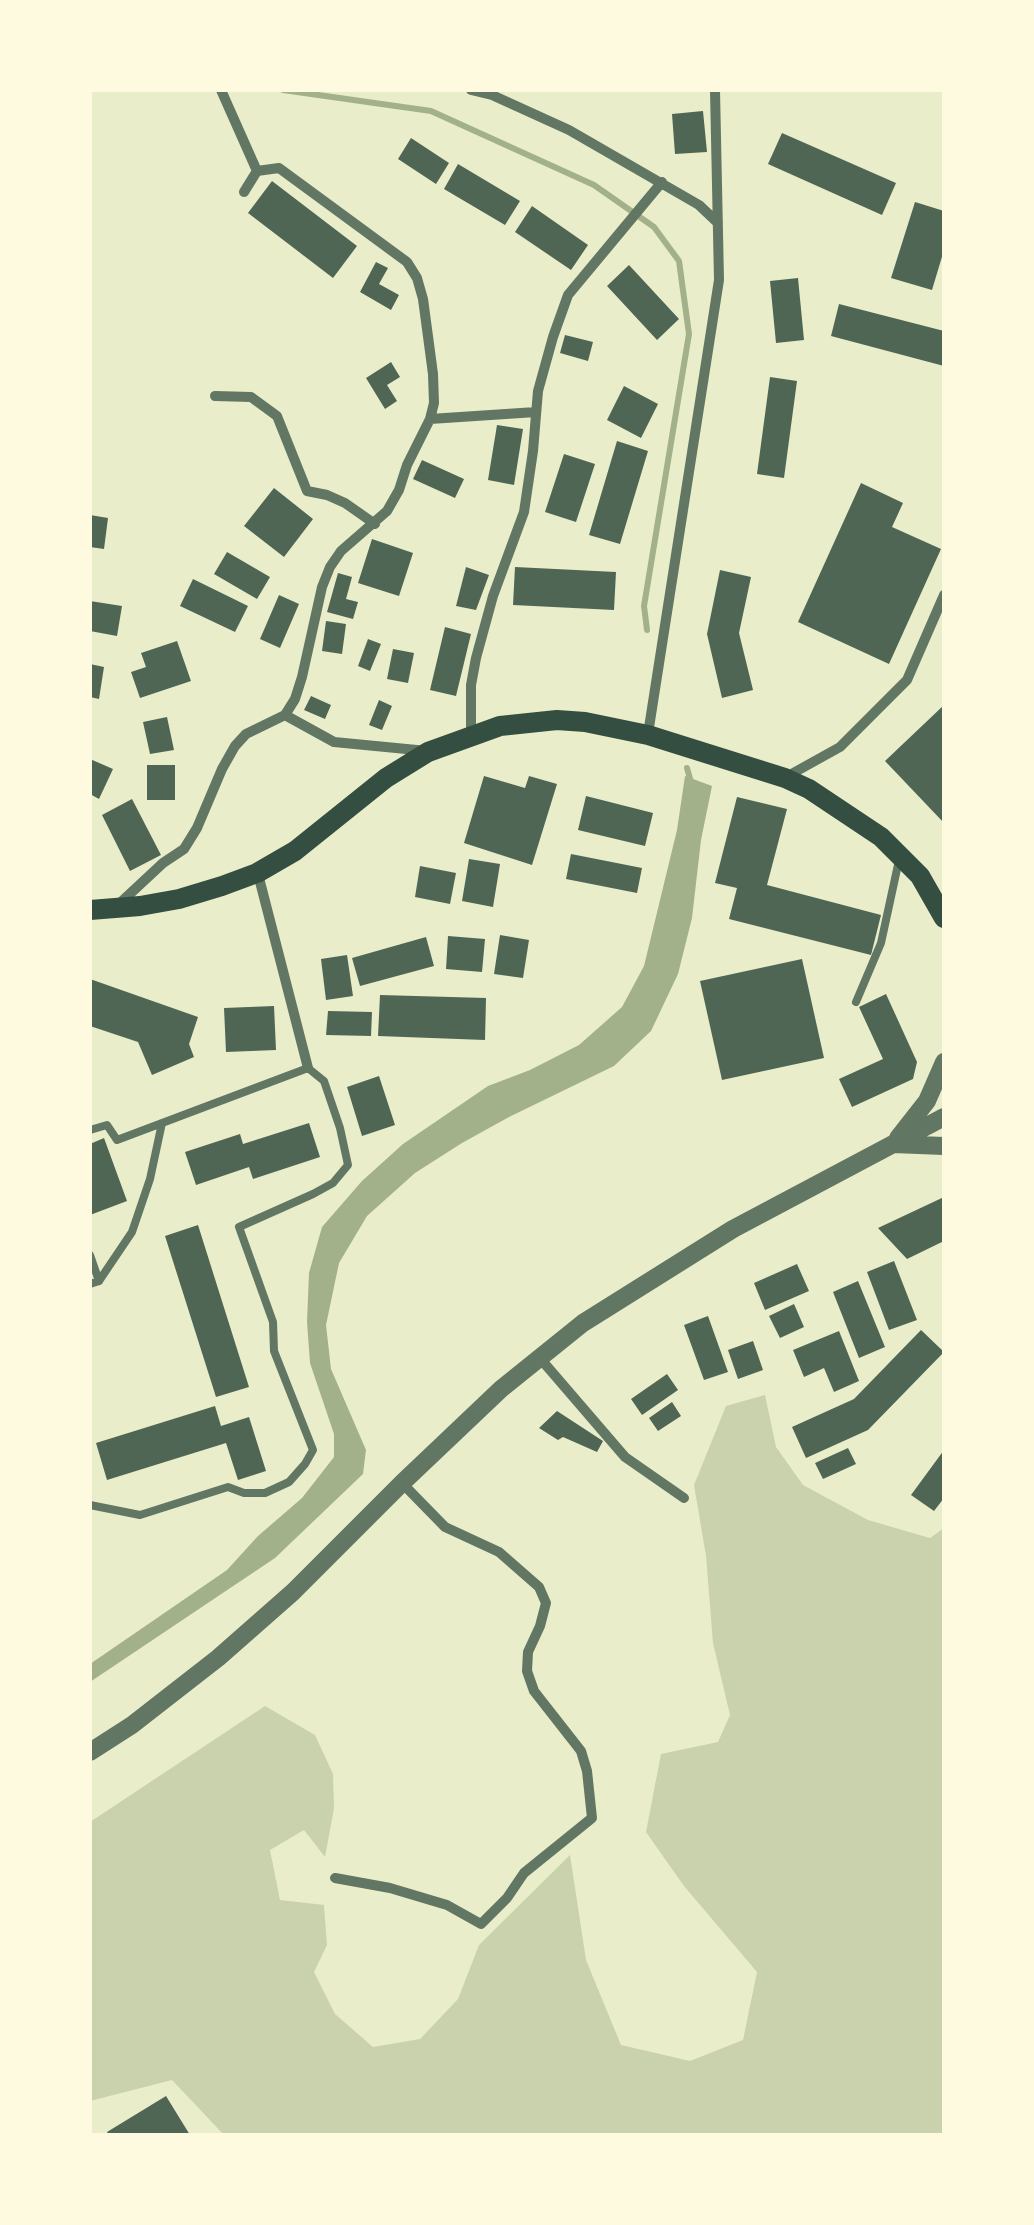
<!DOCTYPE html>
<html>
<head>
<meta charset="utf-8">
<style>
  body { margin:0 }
  #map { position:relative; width:1034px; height:2225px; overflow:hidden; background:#e9edc9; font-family:Commissioner,sans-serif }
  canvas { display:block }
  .frame { position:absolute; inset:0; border:92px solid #fefae0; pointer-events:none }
</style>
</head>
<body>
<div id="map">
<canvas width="1034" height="2225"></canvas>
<div class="frame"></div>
</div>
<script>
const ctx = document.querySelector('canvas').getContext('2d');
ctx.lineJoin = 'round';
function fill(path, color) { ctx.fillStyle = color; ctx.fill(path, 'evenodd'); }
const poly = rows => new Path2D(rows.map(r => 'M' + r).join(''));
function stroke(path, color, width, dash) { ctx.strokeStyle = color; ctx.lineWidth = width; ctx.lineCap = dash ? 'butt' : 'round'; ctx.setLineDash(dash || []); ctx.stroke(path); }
fill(poly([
  [765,1395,776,1447,803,1485,868,1520,930,1538,944,1528,944,2135,224,2135,172,2080,90,2101,90,1822,265,1706,315,1735,333,1774,334,1808,325,1857,304,1830,270,1850,280,1900,324,1905,327,1945,314,1972,335,2014,373,2047,420,2039,458,1999,479,1945,570,1855,586,1960,621,2045,690,2061,743,2040,757,1972,684,1886,646,1832,661,1754,718,1742,730,1715,713,1643,706,1556,694,1485,726,1406]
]), '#cad2ad');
fill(poly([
  [685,776,712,786,701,840,692,918,678,974,651,1031,614,1066,509,1117,462,1143,415,1173,367,1216,339,1263,326,1325,331,1369,366,1450,363,1474,275,1558,90,1682,90,1664,227,1570,258,1536,302,1498,334,1457,334,1434,310,1363,307,1322,309,1273,322,1227,362,1181,403,1144,488,1086,530,1070,579,1045,622,1007,644,966,677,830]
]), '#a3b18a');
stroke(poly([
  [283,90,431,111,594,185,654,227,679,261,689,334,644,606,647,630],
  [687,768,692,786]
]), '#a3b18a', 6);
fill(poly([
  [703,111,707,152,675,154,672,114],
  [782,133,896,183,882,215,768,164],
  [411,138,449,163,436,184,398,159],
  [458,164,520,201,505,225,444,189],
  [272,181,357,246,333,278,248,213],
  [915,202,944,211,944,250,932,290,891,278],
  [532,206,588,245,571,270,515,232],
  [376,262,388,268,379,284,399,295,391,310,360,292],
  [629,265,679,319,657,340,607,286],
  [798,278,804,340,776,343,770,281],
  [839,304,944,331,944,366,831,336],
  [565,335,593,342,588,361,560,353],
  [391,362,400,377,387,385,397,401,385,409,366,378],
  [770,377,797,381,784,478,757,474],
  [624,386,658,404,641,438,607,420],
  [497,425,523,429,514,485,488,480],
  [617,441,648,451,620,544,589,535],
  [564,454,595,464,576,522,545,512],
  [422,460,464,479,455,498,413,479],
  [861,483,903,503,892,527,941,549,889,664,798,622],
  [274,488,313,519,284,557,244,526],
  [90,515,108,518,104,549,90,547],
  [372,539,413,553,399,596,358,583],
  [227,552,270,577,257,599,214,574],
  [466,567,489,575,476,610,456,606],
  [515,567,616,572,614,610,513,605],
  [720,570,751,577,739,633,753,690,722,698,707,634],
  [338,573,352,577,346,599,358,602,353,619,327,612],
  [193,579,248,606,235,632,180,606],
  [279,595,299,604,280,648,260,639],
  [90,601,122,606,117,636,90,631],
  [326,621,346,624,342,654,322,651],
  [445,627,471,634,456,696,430,690],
  [368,639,381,644,370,671,358,666],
  [177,641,191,681,140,698,131,672,146,667,141,653],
  [393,649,414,653,408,683,387,679],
  [90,664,104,667,99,699,90,697],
  [311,696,331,705,325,719,304,710],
  [379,700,392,706,382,730,369,725],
  [944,705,944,823,885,761],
  [167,717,174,750,150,754,143,722],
  [90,759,113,769,99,799,90,794],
  [147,765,175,765,175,800,147,800],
  [484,776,525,788,529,776,557,784,532,865,464,843],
  [586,796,653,813,645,846,578,830],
  [737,797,787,809,767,885,881,915,871,955,729,919,737,888,715,883],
  [132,799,161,855,130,871,102,815],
  [571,854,642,868,637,893,566,879],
  [469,859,500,864,493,907,462,901],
  [420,866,456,873,450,904,415,897],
  [500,935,529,940,523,978,494,974],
  [448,936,485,939,482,972,446,969],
  [426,937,434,966,360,986,352,958],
  [347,955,353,996,326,1000,321,959],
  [802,959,824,1058,722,1080,700,981],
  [90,979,198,1017,189,1044,194,1057,152,1075,138,1042,90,1026],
  [886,994,917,1062,913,1079,852,1107,839,1079,883,1059,859,1007],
  [380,995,486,998,485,1040,378,1036],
  [274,1006,276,1050,226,1052,224,1008],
  [328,1011,372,1012,371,1036,326,1035],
  [379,1076,395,1125,362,1136,347,1087],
  [309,1123,320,1157,253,1179,249,1167,196,1185,185,1152,240,1134,243,1144],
  [104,1138,127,1201,90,1215,90,1144],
  [944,1197,944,1241,907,1259,878,1228],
  [198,1225,249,1387,216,1397,165,1236],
  [894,1261,917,1320,889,1330,867,1272],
  [797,1264,809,1291,765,1310,754,1283],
  [858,1281,885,1347,859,1358,833,1292],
  [794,1304,804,1327,780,1338,769,1316],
  [708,1316,728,1372,704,1380,684,1325],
  [921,1330,944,1352,868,1430,806,1458,792,1427,854,1399],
  [839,1331,859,1381,834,1392,824,1368,804,1377,793,1350],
  [753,1341,763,1370,738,1379,728,1350],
  [667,1374,678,1390,642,1415,631,1399],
  [672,1402,681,1416,658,1431,649,1418],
  [215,1406,221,1426,249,1417,266,1471,238,1480,226,1443,107,1480,96,1443],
  [557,1411,603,1441,597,1452,563,1437,558,1440,539,1428],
  [848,1448,856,1464,823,1479,815,1463],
  [944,1450,944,1498,934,1511,911,1495],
  [166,2096,190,2135,109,2135,107,2132]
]), '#4f6655');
stroke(poly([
  [856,1002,881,943,899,860],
  [90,1130,107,1125,117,1140,308,1068,324,1081,340,1128,348,1165,333,1183,313,1194,239,1227,273,1322,274,1351,313,1450,305,1464,289,1482,265,1493,244,1493,228,1487,140,1515,90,1505],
  [90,1255,99,1281,90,1284],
  [99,1281,132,1232,150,1179,162,1123]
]), '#617663', 8);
stroke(poly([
  [221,90,257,171],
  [471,90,492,95,569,130,699,205,718,223],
  [215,396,251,397,277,416,307,491,327,495,345,503,375,524],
  [430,419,536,412],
  [285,715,334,742,427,751],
  [648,734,719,280,715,90],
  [471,735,471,685,476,658,493,596,524,512,533,451,538,391,553,337,568,295,662,182],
  [786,777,840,747,907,680,944,595],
  [258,874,308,1068],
  [119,904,163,863,184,849,197,828,222,769,235,746,246,734,285,715,295,699,302,677,322,587,330,567,341,551,387,511,399,490,407,465,430,419,434,403,433,374,423,299,417,278,407,262,279,168,257,171,244,192],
  [539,1357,625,1457,684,1498],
  [335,1878,390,1888,447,1905,481,1924,507,1898,524,1873,592,1818,587,1771,581,1751,534,1691,527,1671,528,1652,540,1626,546,1603,539,1587,499,1552,445,1527,402,1483]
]), '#617663', 10);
stroke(poly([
  [898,1138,927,1101,944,1062],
  [893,1144,944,1146],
  [90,1752,132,1725,218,1658,293,1592,402,1483,501,1389,583,1323,733,1229,944,1117]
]), '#617663', 18);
stroke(poly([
  [90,910,140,906,179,899,222,886,257,873,295,851,386,778,428,752,500,726,557,720,585,722,648,735,785,778,809,789,881,837,920,876,944,918]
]), '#344e41', 20);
</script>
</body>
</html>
